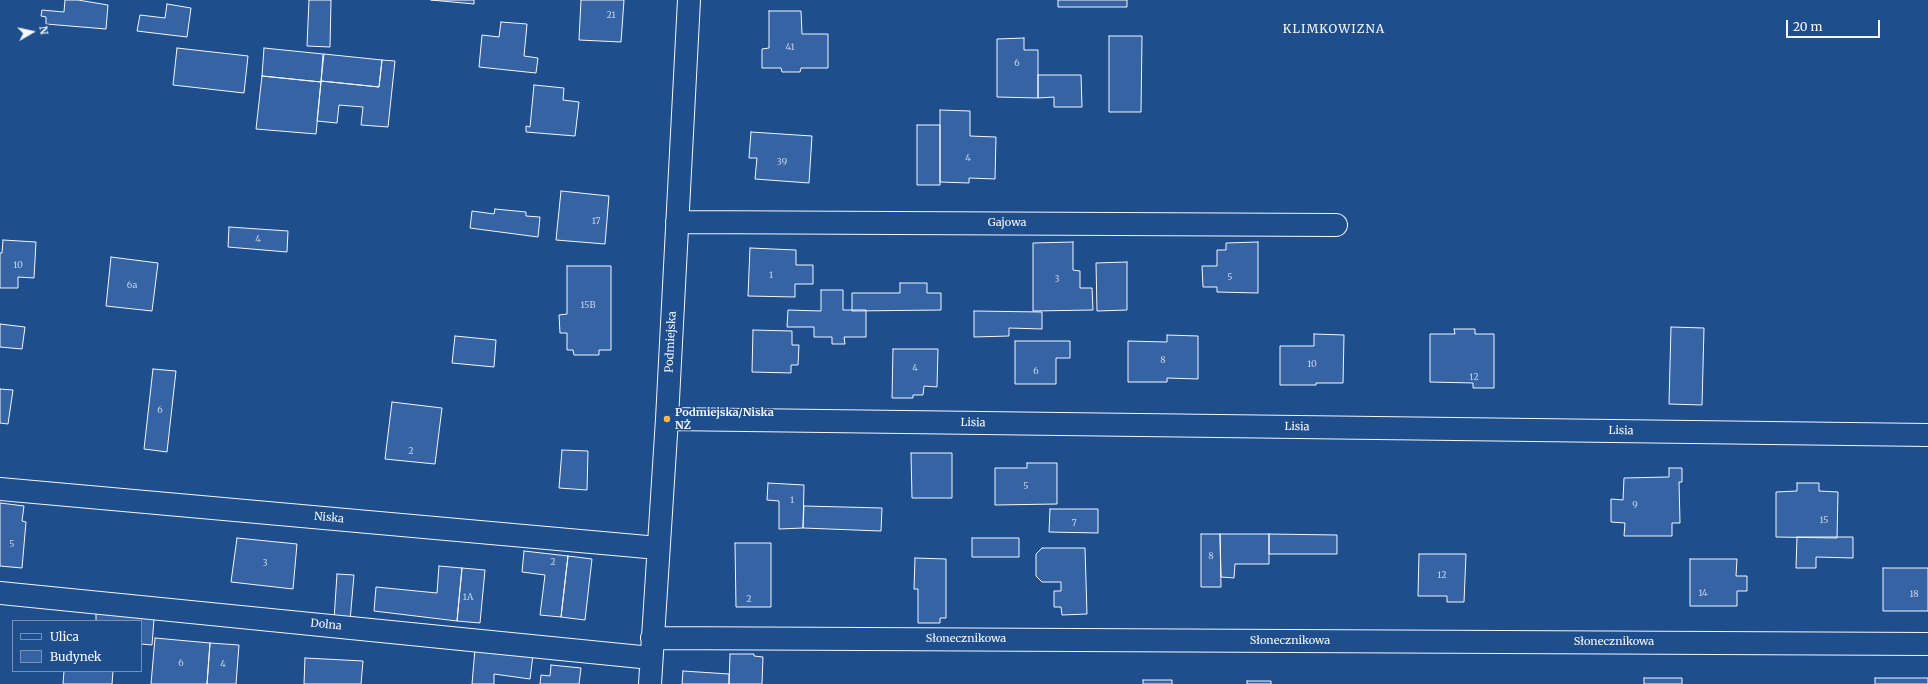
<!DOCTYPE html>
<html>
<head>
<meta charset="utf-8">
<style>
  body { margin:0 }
  #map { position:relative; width:1928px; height:684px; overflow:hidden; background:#1f4e8c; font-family:Merriweather,serif }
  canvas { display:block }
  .legend { position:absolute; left:12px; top:620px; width:130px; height:52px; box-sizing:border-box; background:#1f4e8c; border:1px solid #7391ba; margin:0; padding:5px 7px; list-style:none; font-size:12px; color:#f2f6ff }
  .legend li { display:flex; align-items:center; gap:8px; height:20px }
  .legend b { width:20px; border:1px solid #7391ba }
  .north { position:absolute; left:12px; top:12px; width:40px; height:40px; -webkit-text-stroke:3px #1f4e8c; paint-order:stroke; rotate:81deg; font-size:11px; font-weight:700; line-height:16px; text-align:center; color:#f2f6ff }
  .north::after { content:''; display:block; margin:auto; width:14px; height:18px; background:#f2f6ff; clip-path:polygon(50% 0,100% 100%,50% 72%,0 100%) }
  .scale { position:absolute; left:1786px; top:20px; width:94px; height:18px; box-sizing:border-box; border:2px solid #f2f6ff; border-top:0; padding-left:5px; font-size:12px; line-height:14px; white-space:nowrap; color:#f2f6ff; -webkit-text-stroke:3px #1f4e8c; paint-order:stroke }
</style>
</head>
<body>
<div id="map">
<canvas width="1928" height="684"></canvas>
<ul class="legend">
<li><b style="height:5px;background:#1f4e8c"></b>Ulica</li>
<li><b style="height:11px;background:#3563a3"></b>Budynek</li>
</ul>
<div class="north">N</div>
<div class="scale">20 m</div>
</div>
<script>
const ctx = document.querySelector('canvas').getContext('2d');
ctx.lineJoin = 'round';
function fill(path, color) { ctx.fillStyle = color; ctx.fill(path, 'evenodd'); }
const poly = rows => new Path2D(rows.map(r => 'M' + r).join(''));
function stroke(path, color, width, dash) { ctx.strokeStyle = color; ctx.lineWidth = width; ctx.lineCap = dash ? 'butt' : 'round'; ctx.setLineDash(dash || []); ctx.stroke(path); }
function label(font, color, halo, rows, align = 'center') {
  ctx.font = font + ' Merriweather,serif'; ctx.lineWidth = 3; ctx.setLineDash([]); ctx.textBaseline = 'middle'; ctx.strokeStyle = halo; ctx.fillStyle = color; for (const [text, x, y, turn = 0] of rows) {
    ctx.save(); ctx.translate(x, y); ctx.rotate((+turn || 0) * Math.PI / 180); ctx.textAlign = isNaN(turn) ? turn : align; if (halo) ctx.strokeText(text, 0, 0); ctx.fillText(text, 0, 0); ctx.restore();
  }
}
const building = poly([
  [65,0,78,0,108,5,106,29,46,24,46,17,41,16,42,10,64,12,65,0],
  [309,0,331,0,330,47,307,46,309,0],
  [431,0,474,0,474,4,431,0],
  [581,0,624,0,621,42,579,40,581,0],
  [1058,0,1127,0,1127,7,1058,7,1058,0],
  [167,4,191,8,187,37,137,31,140,15,165,18,167,4],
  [769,11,801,11,802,34,828,34,828,68,801,68,800,72,782,72,781,68,762,68,762,49,769,48,769,11],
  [501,22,527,24,524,56,538,58,536,73,479,67,482,35,499,37,501,22],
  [1109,36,1142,36,1141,112,1109,112,1109,36],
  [1024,38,1024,50,1038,50,1038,98,997,97,997,39,1024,38],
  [177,48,248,56,244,93,173,85,177,48],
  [264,48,323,54,321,82,262,76,264,48],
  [324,54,382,60,379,87,321,81,324,54],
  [382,60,395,61,388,127,361,125,363,107,339,105,337,123,317,121,321,81,379,87,382,60],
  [1038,75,1081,75,1082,107,1054,107,1054,97,1038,98,1038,75],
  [262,76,321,82,316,134,256,129,262,76],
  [534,85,564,88,563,100,579,102,575,136,526,132,526,126,530,127,534,85],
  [940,110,970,111,970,136,996,137,995,179,969,178,969,183,940,182,940,110],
  [917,125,940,125,940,185,917,185,917,125],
  [751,132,812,136,809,183,755,179,757,158,749,158,751,132],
  [561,191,609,196,605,244,556,240,561,191],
  [495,209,526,212,526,216,540,217,538,237,470,228,472,211,494,214,495,209],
  [229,227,288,231,287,252,228,247,229,227],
  [3,240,36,242,34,278,18,277,18,288,0,288,0,253,2,253,3,240],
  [1073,242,1073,270,1080,271,1080,288,1092,288,1093,310,1033,311,1033,243,1073,242],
  [1258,242,1258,293,1217,292,1217,287,1203,287,1202,266,1217,266,1217,250,1226,250,1226,243,1258,242],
  [750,248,796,250,796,265,813,265,813,284,795,284,795,297,748,296,750,248],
  [111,257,158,263,152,311,106,306,111,257],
  [1127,262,1127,310,1097,311,1096,263,1127,262],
  [567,266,611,266,611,350,599,350,599,355,574,355,573,350,567,350,567,333,560,333,559,315,567,314,567,266],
  [900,283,927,283,927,293,941,293,941,310,852,311,852,293,900,293,900,283],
  [821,290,843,290,843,310,866,310,866,337,844,337,845,344,832,344,832,337,814,337,814,327,787,327,788,310,821,311,821,290],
  [974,311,1042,312,1042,329,1009,328,1009,336,974,337,974,311],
  [0,324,25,327,22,349,0,347,0,324],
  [1671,327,1704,328,1702,405,1669,404,1671,327],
  [1454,329,1475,329,1475,334,1494,334,1494,388,1473,388,1473,383,1430,382,1430,334,1455,334,1454,329],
  [753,330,792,331,792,345,799,345,798,365,791,365,791,373,752,372,753,330],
  [1314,334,1344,335,1343,383,1316,383,1316,385,1280,385,1280,346,1314,346,1314,334],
  [1167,335,1198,336,1198,379,1167,378,1167,382,1128,382,1128,341,1167,342,1167,335],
  [455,336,496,340,494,367,452,363,455,336],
  [1015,341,1070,341,1070,358,1056,358,1056,384,1015,384,1015,341],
  [893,349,938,349,937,387,924,386,923,395,913,395,913,398,892,398,893,349],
  [153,369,176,371,167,452,144,449,153,369],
  [0,389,13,390,8,424,0,423,0,389],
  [392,402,442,408,435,464,385,459,392,402],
  [562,450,588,451,587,490,559,488,562,450],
  [911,453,952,453,952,498,912,498,911,453],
  [1027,463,1057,463,1057,504,995,505,995,468,1027,468,1027,463],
  [1669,468,1682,468,1682,482,1679,482,1680,523,1672,523,1672,536,1624,536,1625,523,1611,522,1611,499,1623,500,1624,478,1669,477,1669,468],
  [768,483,804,485,803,528,779,529,779,501,767,500,768,483],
  [1797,483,1819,483,1819,491,1838,492,1837,538,1776,537,1776,492,1797,491,1797,483],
  [0,503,24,506,22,521,26,522,22,568,0,566,0,503],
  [804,506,882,508,881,531,803,528,804,506],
  [1050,509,1098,509,1098,533,1049,532,1050,509],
  [1201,534,1220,534,1221,587,1201,587,1201,534],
  [1220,534,1269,534,1269,564,1235,564,1234,578,1221,577,1220,534],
  [1269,534,1337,535,1337,554,1269,554,1269,534],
  [1797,537,1853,537,1853,558,1816,557,1816,568,1796,568,1797,537],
  [237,538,297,544,293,589,231,582,237,538],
  [972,538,1019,538,1019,557,972,557,972,538],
  [735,543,771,543,771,607,736,607,735,543],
  [1042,548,1085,548,1087,614,1062,615,1061,607,1054,607,1054,591,1061,591,1061,582,1042,582,1036,576,1036,554,1042,548],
  [524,551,568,556,561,617,540,615,545,575,522,572,524,551],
  [1419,554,1466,554,1464,602,1447,602,1447,596,1418,596,1419,554],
  [568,556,592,559,585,620,561,617,568,556],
  [915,558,946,559,946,618,940,618,940,623,918,623,918,589,914,589,915,558],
  [1690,559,1737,559,1736,576,1747,576,1747,591,1737,591,1737,606,1690,606,1690,559],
  [439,566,462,568,457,621,374,611,376,587,437,593,439,566],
  [462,568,485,570,480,623,457,621,462,568],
  [1883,568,1928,568,1928,611,1883,611,1883,568],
  [337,574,354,575,350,621,334,620,337,574],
  [96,613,154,619,152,645,141,644,141,621,96,621,96,613],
  [155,638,210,643,207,684,151,684,155,638],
  [210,643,239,645,236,684,207,684,210,643],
  [475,649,533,655,530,679,494,674,494,684,472,684,475,649],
  [730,654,754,654,754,656,763,657,762,684,729,684,730,654],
  [305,658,363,661,361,684,304,684,305,658],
  [551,665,581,668,579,684,540,684,541,675,550,676,551,665],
  [64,671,113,671,112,684,63,684,64,671],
  [683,671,729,674,729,684,682,684,683,671],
  [1644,678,1682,678,1682,684,1644,684,1644,678],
  [1875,678,1928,678,1928,684,1875,684,1875,678],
  [1143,680,1172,680,1172,684,1143,684,1143,680],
  [1247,681,1271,681,1271,684,1247,684,1247,681]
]);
fill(building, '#3563a3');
stroke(building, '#f2f6ff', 1);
const minor = poly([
  [677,222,1336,225],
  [667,419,1928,435],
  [0,489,658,548],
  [0,593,651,658],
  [652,638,1928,644],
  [650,684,667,419,689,0]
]);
stroke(minor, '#f2f6ff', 24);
stroke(minor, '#1f4e8c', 22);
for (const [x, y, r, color] of [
  [667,419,4,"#ffb74d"]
]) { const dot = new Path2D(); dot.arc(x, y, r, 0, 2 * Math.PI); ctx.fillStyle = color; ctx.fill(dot); stroke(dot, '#1f4e8c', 1.5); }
label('9px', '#c3d1e8', null, [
  ["21",611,15],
  ["41",790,47],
  ["6",1017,63],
  ["4",968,158],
  ["39",782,162],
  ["17",596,221],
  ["4",258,239],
  ["10",18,265],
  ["1",771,275],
  ["5",1230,277],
  ["3",1057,279],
  ["6a",132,285],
  ["15B",588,305],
  ["8",1163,360],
  ["10",1312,364],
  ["4",915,368],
  ["6",1036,371],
  ["12",1474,377],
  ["6",160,410],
  ["2",411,451],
  ["5",1026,486],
  ["1",792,500],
  ["9",1635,505],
  ["15",1824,520],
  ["7",1074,523],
  ["5",12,544],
  ["8",1211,556],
  ["2",553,562],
  ["3",265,563],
  ["12",1442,575],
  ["14",1703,593],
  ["18",1914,594],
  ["1A",468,597],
  ["2",749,599],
  ["6",181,663],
  ["4",223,664]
]);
label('11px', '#f2f6ff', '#1f4e8c', [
  ["Gajowa",1007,223],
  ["Podmiejska",671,342,-87],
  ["Lisia",973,423,1],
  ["Lisia",1297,427,1],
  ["Lisia",1621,431,1],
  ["Niska",329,518,5],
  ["Dolna",326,625,6],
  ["Słonecznikowa",966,639],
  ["Słonecznikowa",1290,641],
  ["Słonecznikowa",1614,642]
]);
label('bold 11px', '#f2f6ff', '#1f4e8c', [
  ["Podmiejska/Niska",675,413],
  ["NŻ",675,426]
], 'left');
ctx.letterSpacing = '1px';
label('12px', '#f2f6ff', '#1f4e8c', [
  ["KLIMKOWIZNA",1334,30]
]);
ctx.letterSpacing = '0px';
</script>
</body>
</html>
